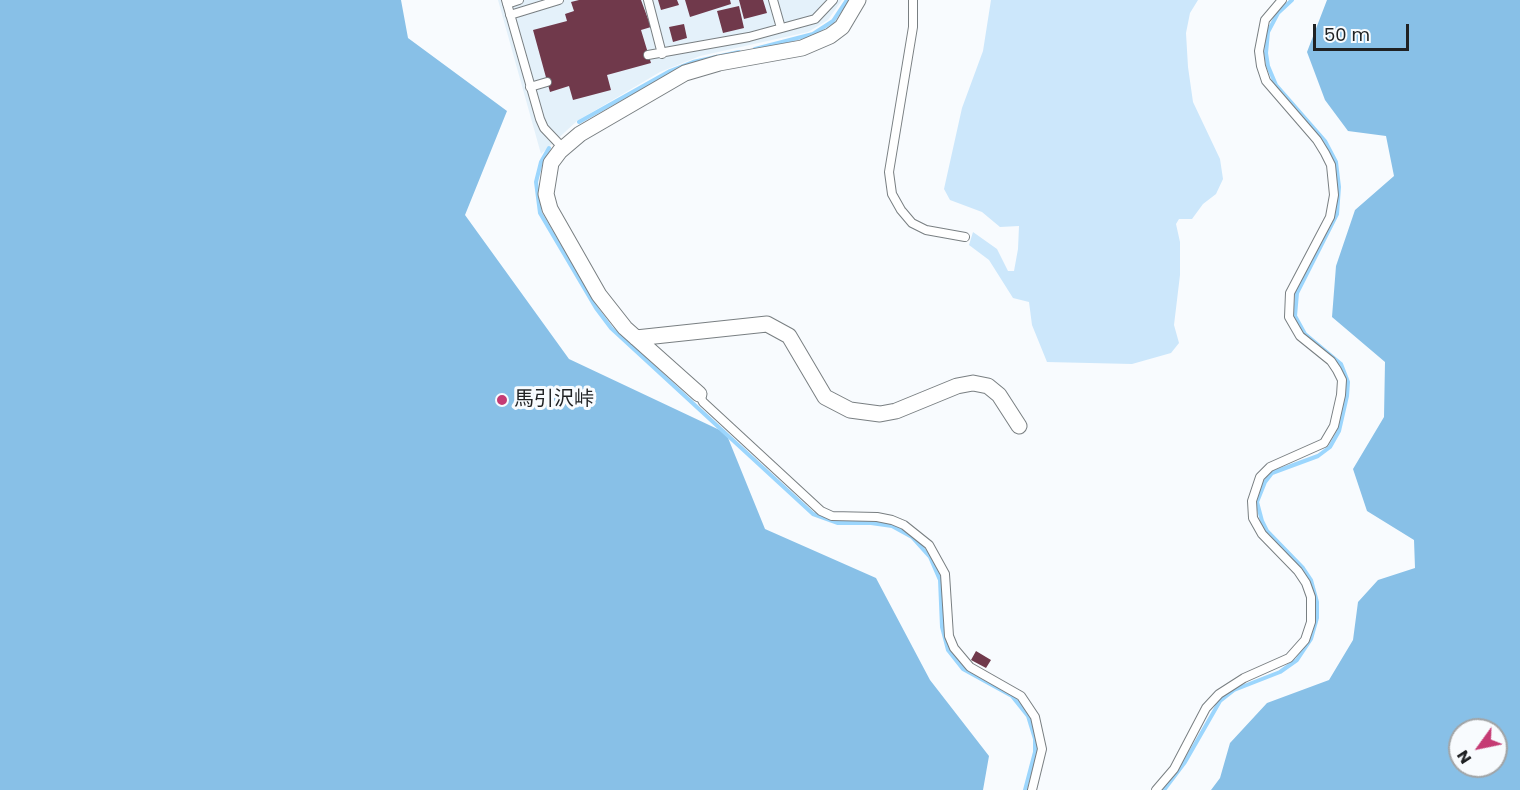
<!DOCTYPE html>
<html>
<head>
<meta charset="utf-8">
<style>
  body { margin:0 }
  #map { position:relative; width:1520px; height:790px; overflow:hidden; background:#f8fbfe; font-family:Poppins,sans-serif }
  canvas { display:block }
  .north { position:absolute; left:1448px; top:718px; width:60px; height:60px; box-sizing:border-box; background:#f8fbfe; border:2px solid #a1a4a6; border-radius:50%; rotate:237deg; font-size:16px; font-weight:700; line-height:24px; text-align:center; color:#1f2123 }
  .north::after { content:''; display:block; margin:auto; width:21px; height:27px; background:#c53b74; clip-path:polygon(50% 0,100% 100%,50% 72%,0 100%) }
  .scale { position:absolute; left:1313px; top:24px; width:96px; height:27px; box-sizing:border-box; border:3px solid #1f2123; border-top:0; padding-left:8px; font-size:18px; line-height:21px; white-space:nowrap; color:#1f2123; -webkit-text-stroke:4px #f8fbfe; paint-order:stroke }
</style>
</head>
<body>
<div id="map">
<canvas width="1520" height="790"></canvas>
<div class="north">N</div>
<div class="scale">50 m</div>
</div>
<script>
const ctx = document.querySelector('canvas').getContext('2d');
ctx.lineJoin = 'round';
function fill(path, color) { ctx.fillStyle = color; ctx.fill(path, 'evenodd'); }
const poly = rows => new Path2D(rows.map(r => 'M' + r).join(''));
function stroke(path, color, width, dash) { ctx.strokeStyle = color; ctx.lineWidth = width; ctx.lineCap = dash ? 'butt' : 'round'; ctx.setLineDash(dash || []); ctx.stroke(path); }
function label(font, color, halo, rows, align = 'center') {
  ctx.font = font + ' Poppins,"Noto Sans JP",sans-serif'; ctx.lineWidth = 6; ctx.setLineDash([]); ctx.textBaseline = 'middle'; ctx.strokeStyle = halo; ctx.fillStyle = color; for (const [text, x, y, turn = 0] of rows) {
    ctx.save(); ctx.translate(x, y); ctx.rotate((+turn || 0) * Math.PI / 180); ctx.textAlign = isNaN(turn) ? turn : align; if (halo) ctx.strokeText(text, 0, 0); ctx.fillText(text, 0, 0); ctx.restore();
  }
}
fill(poly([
  [498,0,842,0,828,20,808,32,700,56,660,72,577,121,541,154]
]), '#e4f1fa');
fill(poly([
  [991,0,1198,0,1190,13,1186,33,1188,67,1193,102,1220,159,1223,179,1216,194,1203,204,1192,219,1179,219,1176,224,1180,242,1180,275,1174,325,1179,343,1171,353,1132,364,1047,362,1032,325,1029,302,1013,298,989,260,969,245,973,232,997,249,1008,271,1014,271,1018,249,1019,226,1000,227,982,212,950,200,944,189,962,108,983,51]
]), '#cce7fb');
fill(poly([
  [0,0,401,0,408,38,507,111,465,215,569,359,726,433,765,529,876,578,930,680,989,756,983,790,0,790],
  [1327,0,1520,0,1520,790,1211,790,1220,778,1230,743,1267,703,1329,680,1353,640,1358,602,1378,580,1415,568,1414,540,1367,511,1353,469,1384,417,1385,362,1332,317,1336,266,1355,210,1394,176,1386,136,1348,131,1325,100,1307,52],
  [1460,730,1496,730,1496,766,1460,766]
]), '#88c0e7');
stroke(poly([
  [755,49,813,34,833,21,847,0],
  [579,122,670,71,693,62,739,52],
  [549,148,541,162,536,182,540,213,596,308,611,328,813,514,838,523,871,523,892,526,912,537,930,557,940,580,942,627,948,650,963,669,1012,696,1028,716,1035,739,1035,752,1025,790],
  [1164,790,1185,762,1220,701,1234,690,1280,672,1297,660,1311,639,1317,618,1317,602,1311,580,1303,568,1267,531,1262,521,1257,502,1265,482,1272,473,1318,456,1330,447,1339,431,1347,396,1348,382,1341,364,1305,334,1295,316,1297,293,1337,214,1339,187,1336,162,1325,141,1276,85,1268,66,1266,53,1268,32,1278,13,1292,0]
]), '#9cd6fd', 4);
fill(poly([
  [579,0,641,0,651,27,641,30,651,63,607,75,611,90,573,100,569,86,550,92,533,30,567,21,565,14,574,11,571,2],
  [658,0,677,0,679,5,661,10],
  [685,0,730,0,731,4,690,17],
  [739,0,763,0,767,13,744,19],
  [739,6,744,28,723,33,717,11],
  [684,24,687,38,673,42,669,27],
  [976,651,991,660,986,668,971,660]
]), '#70394b');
const lane = poly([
  [506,0,540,119,544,128,563,148],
  [648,0,662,54],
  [773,0,781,28],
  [913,0,913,27,889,172,892,194,901,210,912,223,926,230,965,237],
  [507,4,519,0],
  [510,15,559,0],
  [648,55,749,37,815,19,833,0],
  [530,87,547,82],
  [699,394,703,402,821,511,832,516,877,517,892,520,904,525,929,545,945,574,949,636,954,648,970,667,1021,696,1035,717,1042,749,1032,790],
  [1156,790,1174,769,1206,708,1219,694,1244,678,1289,658,1305,640,1311,622,1311,597,1306,583,1298,571,1262,534,1253,518,1252,501,1260,477,1270,467,1324,443,1334,426,1341,395,1342,380,1337,370,1331,361,1300,336,1289,317,1290,293,1330,217,1334,195,1331,165,1325,153,1317,140,1266,81,1261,66,1259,51,1265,20,1282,0]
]);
const street = poly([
  [636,338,767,324,789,336,825,397,850,410,880,414,896,411,957,386,973,383,988,386,999,395,1019,426],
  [699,394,625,328,599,295,550,209,546,194,551,163,560,151,580,134,685,73,719,63,802,48,830,36,842,27,858,0]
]);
stroke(lane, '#797f82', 10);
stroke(street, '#797f82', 17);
stroke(lane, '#fff', 8);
stroke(street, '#fff', 15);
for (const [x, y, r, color] of [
  [502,400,6,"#c53b74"]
]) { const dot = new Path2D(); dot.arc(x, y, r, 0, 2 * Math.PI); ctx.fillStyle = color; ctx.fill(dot); stroke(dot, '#f8fbfe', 2); }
label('20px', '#1f2123', '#f8fbfe', [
  ["馬引沢峠",514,400]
], 'left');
</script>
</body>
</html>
